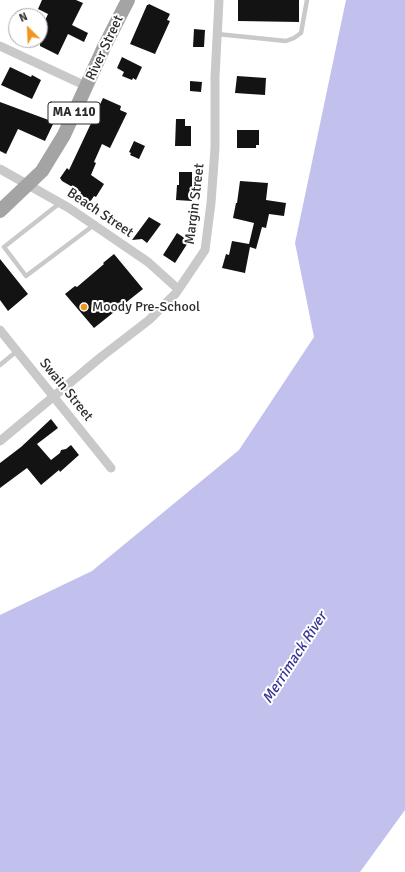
<!DOCTYPE html>
<html>
<head>
<meta charset="utf-8">
<style>
  body { margin:0 }
  #map { position:relative; width:405px; height:872px; overflow:hidden; background:#fff; font-family:Signika,sans-serif }
  canvas { display:block }
  .north { position:absolute; left:8px; top:8px; width:40px; height:40px; box-sizing:border-box; background:#fff; border:1px solid #ababab; border-radius:50%; rotate:336deg; font-size:11px; font-weight:700; line-height:16px; text-align:center; color:#2c2c2c }
  .north::after { content:''; display:block; margin:auto; width:14px; height:18px; background:#f2951e; clip-path:polygon(50% 0,100% 100%,50% 72%,0 100%) }
</style>
</head>
<body>
<div id="map">
<canvas width="405" height="872"></canvas>
<div class="north">N</div>
</div>
<script>
const ctx = document.querySelector('canvas').getContext('2d');
ctx.lineJoin = 'round';
function fill(path, color) { ctx.fillStyle = color; ctx.fill(path, 'evenodd'); }
const poly = rows => new Path2D(rows.map(r => 'M' + r).join(''));
function stroke(path, color, width, dash) { ctx.strokeStyle = color; ctx.lineWidth = width; ctx.lineCap = dash ? 'butt' : 'round'; ctx.setLineDash(dash || []); ctx.stroke(path); }
function label(font, color, halo, rows, align = 'center') {
  ctx.font = font + ' Signika,sans-serif'; ctx.lineWidth = 4; ctx.setLineDash([]); ctx.textBaseline = 'middle'; ctx.strokeStyle = halo; ctx.fillStyle = color; for (const [text, x, y, turn = 0] of rows) {
    ctx.save(); ctx.translate(x, y); ctx.rotate((+turn || 0) * Math.PI / 180); ctx.textAlign = isNaN(turn) ? turn : align; if (halo) ctx.strokeText(text, 0, 0); ctx.fillText(text, 0, 0); ctx.restore();
  }
}
fill(poly([
  [346,0,405,0,405,810,360,872,0,872,0,615,92,571,239,450,314,337,295,243]
]), '#c2c1ed');
fill(poly([
  [42,0,76,0,83,3,72,25,88,33,84,42,68,34,58,55,40,46,40,31,48,14,38,9],
  [238,0,299,0,299,22,238,21],
  [149,4,170,14,167,20,170,21,155,54,130,44,147,5,148,5],
  [194,29,205,30,204,47,193,47],
  [122,57,142,67,136,80,133,78,132,80,122,76,124,72,117,68],
  [10,67,31,77,32,75,41,80,32,99,1,85],
  [237,76,266,78,265,95,235,93],
  [190,81,202,82,201,92,190,91],
  [103,98,121,106,120,110,127,113,110,148,102,144,94,162,96,163,91,175,104,184,96,197,94,196,90,202,80,195,81,192,62,181,60,178,67,168,69,170],
  [0,102,54,122,45,141,18,129,6,154,0,151],
  [176,119,185,119,185,126,191,126,191,146,175,146],
  [237,130,259,130,259,145,256,145,256,148,237,148],
  [134,141,145,146,139,159,130,155,131,153,129,152],
  [179,172,192,172,192,201,176,200,177,185,179,185],
  [240,181,268,183,266,200,286,203,284,216,269,214,266,228,262,227,256,249,250,247,245,273,222,268,226,254,229,255,232,241,249,244,254,223,233,218,236,203,237,203],
  [149,217,161,224,147,243,142,239,132,240],
  [177,233,189,241,175,263,163,255],
  [114,254,143,289,94,328,65,294,75,286,77,287,104,264,103,263],
  [0,259,28,294,8,311,0,300],
  [51,419,58,428,37,444,51,460,60,453,61,450,66,449,71,445,79,455,60,472,59,470,41,485,27,468,0,488,0,463,21,447]
]), '#131313');
stroke(poly([
  [217,34,286,41,294,38,301,33,307,0],
  [60,203,4,247,26,276,94,225],
  [0,365,17,351]
]), '#c9c9c9', 4.5);
stroke(poly([
  [0,46,86,86],
  [0,169,69,208,148,262,178,289],
  [0,330,111,468],
  [0,441,101,357,149,320,176,293,205,250,211,203,215,148,215,77,219,0]
]), '#c9c9c9', 9);
stroke(poly([
  [0,211,42,171,64,135,104,47,128,0]
]), '#a4a4a4', 14);
for (const [x, y, r, color] of [
  [84,307,4,"#f2951e"]
]) { const dot = new Path2D(); dot.arc(x, y, r, 0, 2 * Math.PI); ctx.fillStyle = color; ctx.fill(dot); stroke(dot, '#fff', 1.5); }
for (const [x, y, w] of [
  [74,113,52]
]) { const box = new Path2D(); box.roundRect(x - w / 2, y - 11, w, 22, 3); ctx.fillStyle = '#fff'; ctx.fill(box); stroke(box, '#2c2c2c', 1); }
label('bold 13px', '#2c2c2c', null, [
  ["MA 110",74,113]
]);
label('14px', '#2c2c2c', '#fff', [
  ["River Street",105,48,-65],
  ["Margin Street",195,204,-83],
  ["Beach Street",100,213,34],
  ["Swain Street",66,390,51]
]);
label('14px', '#2c2c2c', '#fff', [
  ["Moody Pre-School",92,307]
], 'left');
label('italic 15px', '#373593', '#fff', [
  ["Merrimack River",295,658,-57]
]);
</script>
</body>
</html>
